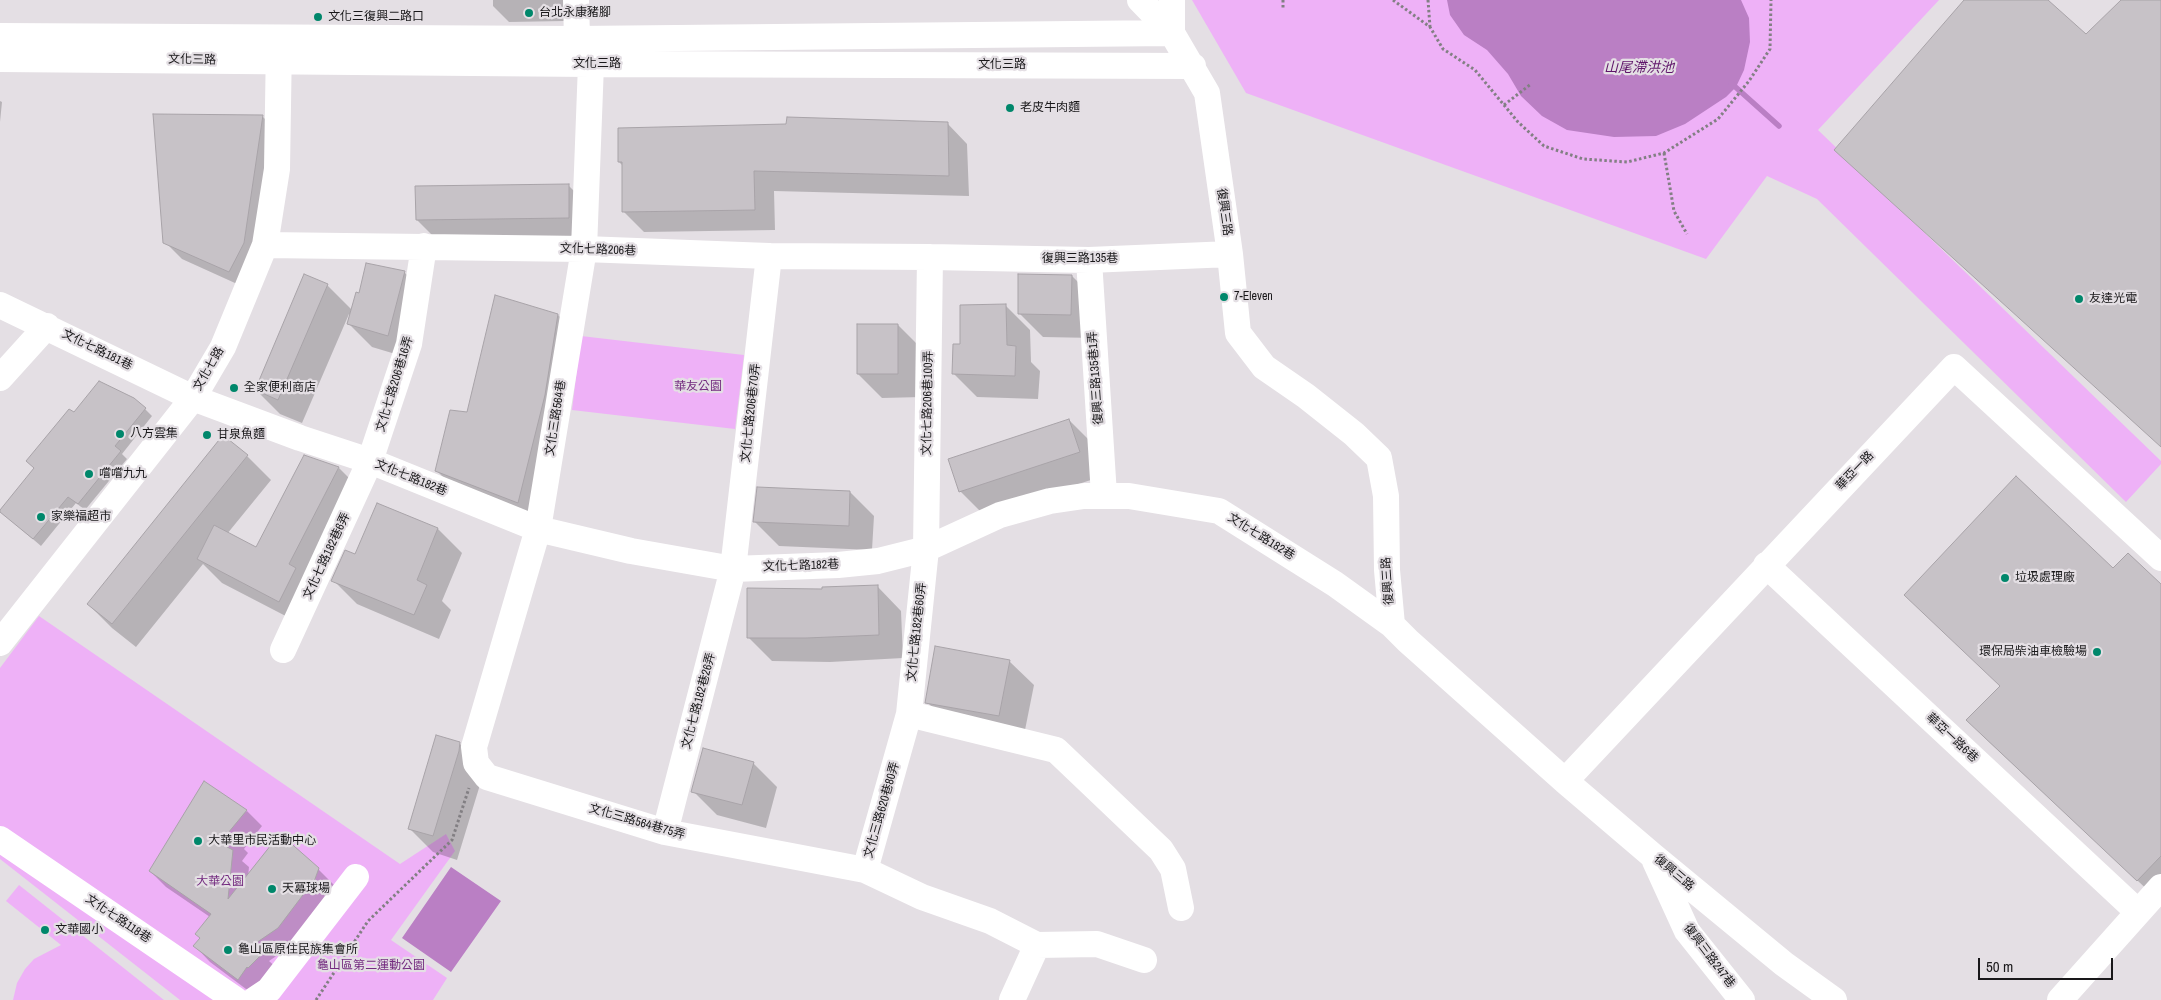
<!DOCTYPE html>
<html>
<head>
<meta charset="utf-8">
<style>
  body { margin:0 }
  #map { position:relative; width:2161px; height:1000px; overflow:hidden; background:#e4dfe4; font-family:"Archivo Narrow",sans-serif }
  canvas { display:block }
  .scale { position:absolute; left:1978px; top:958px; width:135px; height:22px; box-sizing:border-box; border:2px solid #19181a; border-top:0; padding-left:6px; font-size:15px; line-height:18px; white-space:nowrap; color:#19181a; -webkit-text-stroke:4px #e4dfe4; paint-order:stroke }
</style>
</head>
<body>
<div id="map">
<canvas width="2161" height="1000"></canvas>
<div class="scale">50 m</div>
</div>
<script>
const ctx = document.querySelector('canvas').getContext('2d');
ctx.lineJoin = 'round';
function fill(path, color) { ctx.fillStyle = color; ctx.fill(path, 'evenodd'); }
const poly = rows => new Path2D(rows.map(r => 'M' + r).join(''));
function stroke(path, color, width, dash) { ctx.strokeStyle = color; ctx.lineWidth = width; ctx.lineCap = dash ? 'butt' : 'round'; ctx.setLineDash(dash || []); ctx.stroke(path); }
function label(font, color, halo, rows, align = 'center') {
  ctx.font = font + ' "Archivo Narrow","Noto Sans TC",sans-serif'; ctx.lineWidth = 4.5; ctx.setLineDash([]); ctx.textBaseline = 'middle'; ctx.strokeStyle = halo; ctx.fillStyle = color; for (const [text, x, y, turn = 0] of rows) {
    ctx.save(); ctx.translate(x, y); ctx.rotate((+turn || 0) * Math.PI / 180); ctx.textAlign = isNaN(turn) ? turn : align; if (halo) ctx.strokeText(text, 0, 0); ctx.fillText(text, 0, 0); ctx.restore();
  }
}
fill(poly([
  [1192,0,1939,0,1818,130,2161,461,2161,464,2126,502,1817,199,1767,176,1706,259,1246,93],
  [581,336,744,355,735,429,572,410],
  [39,616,400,864,446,834,455,851,391,940,447,978,433,1000,180,1000,0,859,0,668],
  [19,885,164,1000,13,1000,17,983,25,969,34,959,61,945,6,901]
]), '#eeb1f7');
fill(poly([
  [1447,0,1741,0,1749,18,1750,42,1744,70,1736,87,1726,97,1685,124,1656,136,1614,137,1567,130,1542,116,1521,96,1508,74,1487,50,1464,35,1450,15],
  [451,867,501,901,451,972,402,938]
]), '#ba7fc4');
fill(poly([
  [493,0,564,0,564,21,509,22,493,6],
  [0,101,2,102,0,122],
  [262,116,279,133,246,288,182,259,165,242],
  [947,123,967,144,969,196,774,191,775,230,644,232,624,212,623,166,619,162],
  [568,185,592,209,593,242,441,244,417,220],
  [404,272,428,296,412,359,372,347,348,323,351,315,349,314,302,423,280,414,256,390,327,285,352,310,360,294],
  [1072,276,1096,300,1095,338,1043,337,1019,313],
  [1006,306,1030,330,1031,362,1040,371,1038,399,977,397,953,373,961,345],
  [558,315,574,331,534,519,453,487,437,471,468,413],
  [898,325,922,349,922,397,882,398,858,374],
  [145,409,152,416,122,454,127,459,85,510,76,503,41,546,0,511,35,469,74,414],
  [1069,420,1093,444,1103,476,984,515,960,491],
  [247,456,271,480,227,534,257,549,339,468,363,492,303,625,222,583,203,564,136,647,112,628,88,604],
  [850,492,874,516,872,550,779,546,755,522],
  [438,529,462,553,442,601,451,610,439,639,357,604,333,580,356,556],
  [2113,570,2161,586,2161,890,2154,896,1984,737],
  [877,586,901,611,903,658,830,662,772,661,748,637],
  [1009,661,1034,685,1023,740,951,726,927,702],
  [459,743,483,767,483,775,457,860,433,852,409,828],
  [753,763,777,787,766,828,717,815,693,791],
  [247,811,262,826,244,849,248,853,242,861,249,867,248,877,318,869,334,885,294,944,269,961,278,969,254,995,210,962,195,946,201,938,210,917,166,887,150,871]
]), '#0003');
stroke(poly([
  [1731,83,1779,126]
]), '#ba7fc4', 5.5);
const building = poly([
  [1964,0,2048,0,2086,34,2121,0,2161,0,2161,447,1834,150,1964,0],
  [153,114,263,115,244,243,229,272,163,243,153,114],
  [787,117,948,122,949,176,754,171,755,210,622,212,622,162,618,162,618,128,786,124,787,117],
  [569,184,569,218,416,220,415,186,569,184],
  [366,263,405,271,388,336,347,324,356,292,359,293,366,263],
  [304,274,328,284,278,400,255,390,304,274],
  [1018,274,1072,275,1071,315,1018,314,1018,274],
  [495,295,558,314,545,395,518,503,435,471,450,410,467,412,495,295],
  [1006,304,1007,345,1016,346,1015,376,952,374,953,344,960,344,960,305,1006,304],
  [857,324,898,324,898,374,857,374,857,324],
  [99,381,134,398,146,408,115,446,121,451,78,504,68,497,33,539,0,512,0,510,34,468,26,461,69,409,74,412,99,381],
  [1069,419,1080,452,959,492,948,459,1069,419],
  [223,435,248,455,112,624,87,604,223,435],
  [304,455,339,467,289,564,296,568,279,602,197,559,214,525,256,547,304,455],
  [2016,476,2113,568,2128,553,2161,584,2161,856,2137,881,1966,720,2000,686,1904,595,2016,476],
  [757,487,850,491,849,526,753,522,757,487],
  [377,503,438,528,417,580,427,585,414,615,331,581,345,550,355,554,377,503],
  [878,585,879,635,806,638,747,638,747,588,822,589,822,587,878,585],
  [935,646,1010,660,999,716,925,703,935,646],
  [436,735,460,742,459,751,433,836,408,829,436,735],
  [703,748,754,762,742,805,691,792,703,748],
  [204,781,247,810,228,833,233,837,225,846,233,850,228,899,271,845,286,839,319,868,315,879,278,928,253,945,263,953,248,968,247,967,238,980,193,946,200,938,195,934,211,914,149,871,204,781]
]);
fill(building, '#c7c2c7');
stroke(building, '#a8a3a8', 1);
stroke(poly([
  [1283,0,1283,8],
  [1393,0,1430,27,1443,49,1475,70,1518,122,1544,146,1583,159,1627,162,1664,153,1718,119,1749,81,1770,49,1771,0],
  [1428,0,1430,27],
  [1504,105,1531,84],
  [1664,153,1674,211,1687,234],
  [316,1000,368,921,452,840,469,788]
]), '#827f83', 3, [2.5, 2.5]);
stroke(poly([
  [576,0,577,39,591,64,584,249,538,529,474,747,476,763,487,777,665,832,865,870,922,897,990,921,1037,945,1097,944,1144,960],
  [1140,0,1172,33,1207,93,1230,254,1238,333,1264,367,1306,396,1354,434,1379,458,1386,496,1387,570,1392,625,1408,641,1565,781,1653,856,1784,964,1834,1000],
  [1172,0,1172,33],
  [0,36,577,39,1172,33],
  [0,59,591,64,1193,66],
  [265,245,584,249,769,256,930,257,1089,260,1230,254],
  [1089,260,1104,495],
  [0,305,193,398,300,438,370,461,538,529,631,551,733,569,838,565,878,561,926,549,1000,515,1050,501,1084,496,1129,496,1219,511,1335,584,1392,625],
  [0,378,47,326],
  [1766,565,2138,912],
  [0,643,193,398,223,347,265,245,277,169,279,43],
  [283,650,370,461,409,344,424,246],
  [909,714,1056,750,1161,850,1173,869,1181,908],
  [1565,781,1954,367,2161,558],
  [665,832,733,569,769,256],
  [0,839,236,1000],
  [1655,861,1687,931,1742,1000],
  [865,870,909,714,926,549,930,257],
  [254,1000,269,990,356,877],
  [1012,1000,1037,945],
  [2060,1000,2161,887]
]), '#fff', 26);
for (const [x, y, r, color] of [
  [529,13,5,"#00876b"],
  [318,17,5,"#00876b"],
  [1010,108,5,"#00876b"],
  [1224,297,5,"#00876b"],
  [2079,299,5,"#00876b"],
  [234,388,5,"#00876b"],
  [120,434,5,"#00876b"],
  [207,435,5,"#00876b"],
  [89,474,5,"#00876b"],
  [41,517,5,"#00876b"],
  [2005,578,5,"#00876b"],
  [2097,652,5,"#00876b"],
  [198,841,5,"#00876b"],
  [272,889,5,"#00876b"],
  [45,930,5,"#00876b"],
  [228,950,5,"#00876b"]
]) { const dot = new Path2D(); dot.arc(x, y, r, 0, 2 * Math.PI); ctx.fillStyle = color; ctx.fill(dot); stroke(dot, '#e4dfe4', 2); }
label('12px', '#19181a', '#e4dfe4', [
  ["台北永康豬腳",539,13],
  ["文化三復興二路口",328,17],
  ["老皮牛肉麵",1020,108],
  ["7-Eleven",1234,297],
  ["友達光電",2089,299],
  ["全家便利商店",244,388],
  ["八方雲集",130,434],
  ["甘泉魚麵",217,435],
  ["嚐嚐九九",99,474],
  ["家樂福超市",51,517],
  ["垃圾處理廠",2015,578],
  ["環保局柴油車檢驗場",2087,652,"right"],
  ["大華里市民活動中心",208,841],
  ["天冪球場",282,889],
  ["文華國小",55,930],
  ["龜山區原住民族集會所",238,950]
], 'left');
label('12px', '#19181a', '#e4dfe4', [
  ["文化三路",192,60,1],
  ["文化三路",597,64],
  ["文化三路",1002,65],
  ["復興三路",1224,212,82],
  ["文化七路206巷",598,250,2],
  ["復興三路135巷",1080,259],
  ["文化七路181巷",97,350,26],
  ["文化七路",209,369,-60],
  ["復興三路135巷1弄",1096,378,-94],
  ["文化七路206巷16弄",395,384,-73],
  ["文化七路206巷100弄",928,403,-89],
  ["文化七路206巷70弄",751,413,-84],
  ["文化三路564巷",556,418,-81],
  ["華亞一路",1855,471,-46],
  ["文化七路182巷",411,478,22],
  ["文化七路182巷",1261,537,32],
  ["文化七路182巷6弄",327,556,-65],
  ["文化七路182巷",801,566,-2],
  ["復興三路",1388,581,-94],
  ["文化七路182巷60弄",917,632,-84],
  ["文化七路182巷26弄",699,701,-75],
  ["華亞一路6巷",1952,738,43],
  ["文化三路620巷80弄",882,810,-74],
  ["文化三路564巷75弄",637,822,16],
  ["復興三路",1674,873,40],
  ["文化七路118巷",118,919,34],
  ["復興三路247巷",1709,956,53]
]);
label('12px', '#732b7f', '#e4dfe4', [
  ["華友公園",698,387],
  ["大華公園",220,882],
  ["龜山區第二運動公園",371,966]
]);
label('italic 14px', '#5e1469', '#e4dfe4', [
  ["山尾滯洪池",1639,68]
]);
</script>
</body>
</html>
